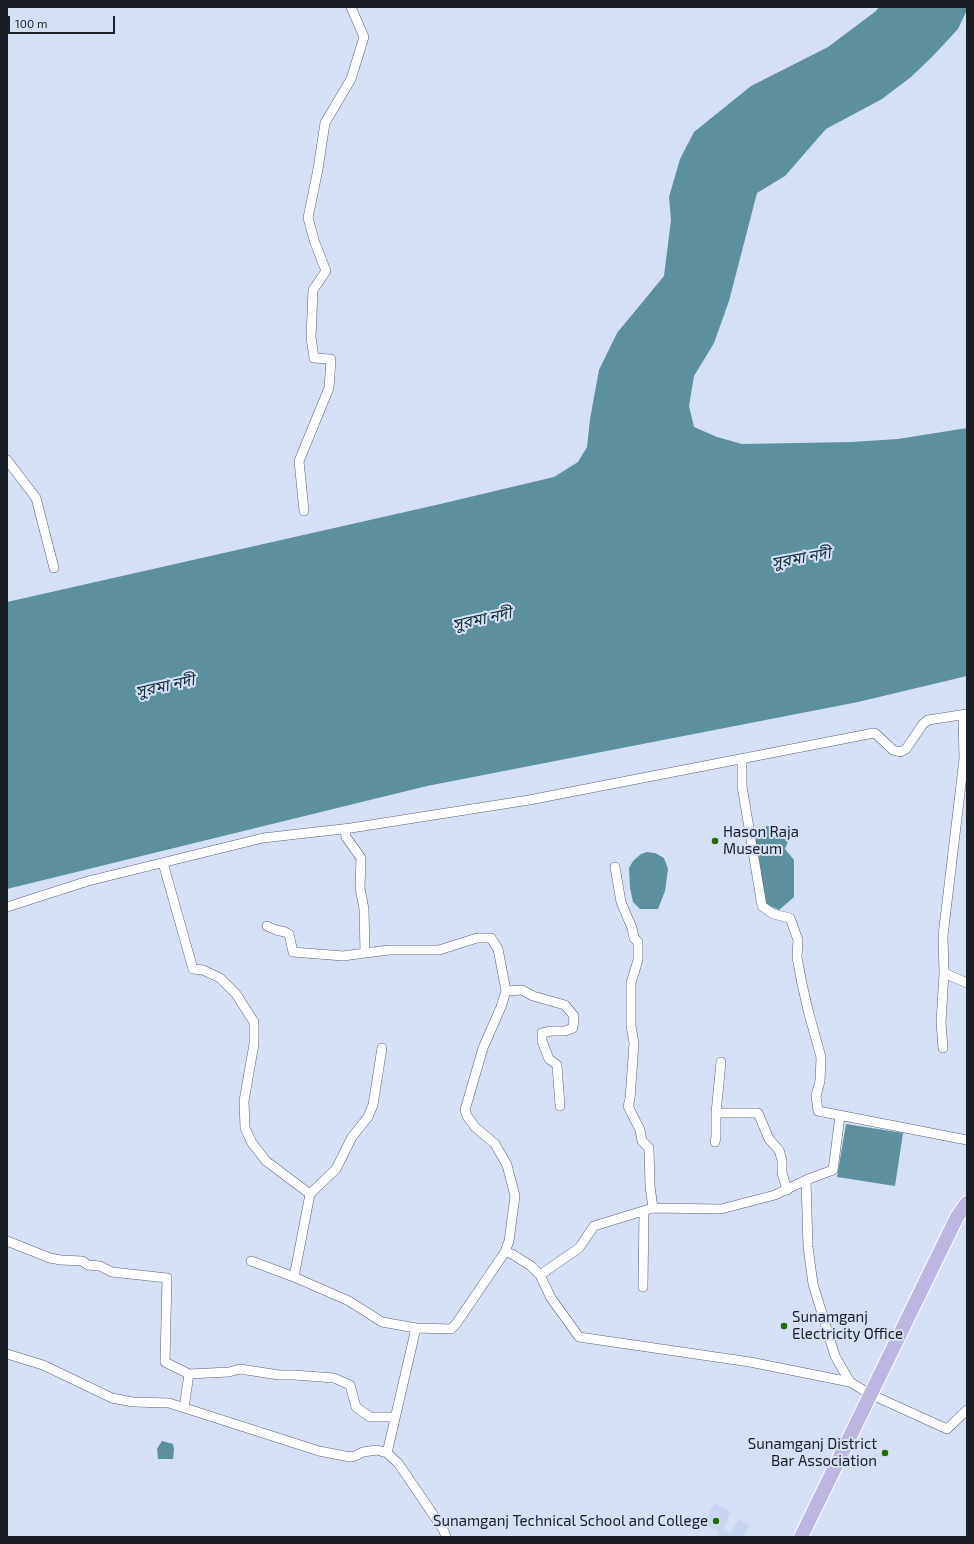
<!DOCTYPE html>
<html>
<head>
<meta charset="utf-8">
<style>
  body { margin:0 }
  #map { position:relative; width:974px; height:1544px; overflow:hidden; background:#d6e0f5; font-family:"Exo 2",sans-serif }
  canvas { display:block }
  .frame { position:absolute; inset:0; border:8px solid #1a1e25; pointer-events:none }
  .scale { position:absolute; left:8px; top:16px; width:107px; height:18px; box-sizing:border-box; border:2px solid #1a1e25; border-top:0; padding-left:5px; font-size:12px; line-height:14px; white-space:nowrap; color:#1a1e25; -webkit-text-stroke:3px #d6e0f5; paint-order:stroke }
</style>
</head>
<body>
<div id="map">
<canvas width="974" height="1544"></canvas>
<div class="frame"></div>
<div class="scale">100 m</div>
</div>
<script>
const ctx = document.querySelector('canvas').getContext('2d');
ctx.lineJoin = 'round';
function fill(path, color) { ctx.fillStyle = color; ctx.fill(path, 'evenodd'); }
const poly = rows => new Path2D(rows.map(r => 'M' + r).join(''));
function stroke(path, color, width, dash) { ctx.strokeStyle = color; ctx.lineWidth = width; ctx.lineCap = dash ? 'butt' : 'round'; ctx.setLineDash(dash || []); ctx.stroke(path); }
function label(font, color, halo, rows, align = 'center') {
  ctx.font = font + ' "Exo 2","Noto Sans Bengali",sans-serif'; ctx.lineWidth = 4; ctx.setLineDash([]); ctx.textBaseline = 'middle'; ctx.strokeStyle = halo; ctx.fillStyle = color; for (const [text, x, y, turn = 0] of rows) {
    ctx.save(); ctx.translate(x, y); ctx.rotate((+turn || 0) * Math.PI / 180); ctx.textAlign = isNaN(turn) ? turn : align; if (halo) ctx.strokeText(text, 0, 0); ctx.fillText(text, 0, 0); ctx.restore();
  }
}
fill(poly([
  [714,1503,731,1512,723,1530,731,1533,738,1519,750,1525,744,1537,716,1537,719,1531,704,1524]
]), '#c8d5f1');
fill(poly([
  [879,7,967,7,967,10,958,29,932,57,911,77,882,99,826,129,785,176,757,193,729,301,714,343,694,376,689,406,694,427,717,437,742,444,851,442,898,439,967,428,967,676,858,702,427,786,7,889,7,602,436,505,554,477,578,462,587,447,590,419,599,370,617,333,664,276,671,220,669,197,680,159,694,132,751,86,828,47,876,11],
  [766,826,776,828,778,832,787,832,790,837,785,849,794,860,794,897,779,910,763,903,754,839,765,835],
  [647,852,655,853,664,858,668,869,665,891,658,909,640,909,633,902,630,888,629,868,633,861,641,854],
  [846,1124,903,1133,895,1186,837,1177],
  [162,1441,173,1444,174,1450,173,1459,158,1459,157,1449]
]), '#5c909d');
const minor = poly([
  [7,460,36,498,54,568],
  [304,511,299,461,329,388,331,359,314,358,311,337,313,290,326,271,315,243,308,218,318,169,325,123,351,79,364,37,351,7],
  [963,715,964,759,967,761],
  [742,759,742,786,762,906,773,914,790,918,798,940,797,957,802,984,809,1014,821,1057,820,1081,816,1096,818,1111,967,1140],
  [163,863,193,969,203,970,220,978,236,994,254,1022,254,1044,244,1101,245,1128,252,1143,266,1161,310,1194],
  [615,867,621,902,632,928,634,938,638,942,638,960,631,983,631,1026,634,1043,630,1099,628,1106,640,1130,642,1141,649,1148,650,1186,653,1208],
  [7,907,88,881,263,838,351,828,529,800,874,733,876,734,893,750,900,752,906,749,923,724,928,720,967,714],
  [267,926,276,930,285,932,289,934,293,952,343,956,365,953,364,909,360,888,361,858,346,837,345,829],
  [944,973,967,983],
  [506,991,522,990,533,996,565,1005,574,1016,573,1028,565,1031,551,1031,542,1033,542,1041,549,1059,557,1065,560,1106],
  [943,1048,941,1022,944,973,943,936,964,759],
  [716,1113,758,1113,769,1139,779,1150,782,1160,782,1173,787,1190],
  [715,1142,716,1137,716,1113,721,1062],
  [806,1180,808,1247,813,1284,835,1356,850,1382,870,1394,947,1429,967,1410],
  [7,1241,50,1258,61,1260,82,1261,88,1265,100,1266,112,1272,167,1278,165,1362,189,1374,184,1408],
  [505,1252,512,1254,531,1266,540,1275,551,1298,579,1337,750,1362,850,1382],
  [251,1261,294,1277,349,1301,382,1322,416,1328,451,1329,456,1324,505,1252,509,1241,515,1196,507,1165,495,1144,475,1127,467,1116,465,1110,483,1048,501,1007,506,991,498,949,491,938,477,938,439,950,389,950,365,953],
  [540,1275,579,1248,594,1226,653,1208,721,1209,775,1195,806,1180,833,1170,840,1116],
  [294,1277,310,1194,336,1169,352,1137,368,1117,373,1105,382,1048],
  [643,1287,644,1211],
  [7,1354,43,1365,112,1398,133,1402,169,1403,319,1451,350,1457,355,1456,363,1452,377,1450,387,1453,398,1463,443,1529,446,1537],
  [189,1374,229,1372,240,1369,279,1375,294,1375,334,1378,350,1385,356,1407,370,1417,395,1417],
  [387,1453,416,1328]
]);
const primary = poly([
  [801,1537,957,1217,967,1203]
]);
stroke(minor, '#5b6375', 10);
stroke(primary, '#fff', 16);
stroke(minor, '#fff', 9);
stroke(primary, '#bcb6e1', 14);
for (const [x, y, r, color] of [
  [715,841,4,"#246a02"],
  [784,1326,4,"#246a02"],
  [885,1453,4,"#246a02"],
  [716,1521,4,"#246a02"]
]) { const dot = new Path2D(); dot.arc(x, y, r, 0, 2 * Math.PI); ctx.fillStyle = color; ctx.fill(dot); stroke(dot, '#d6e0f5', 1.5); }
label('15px', '#1a1e25', '#d6e0f5', [
  ["Hason Raja",723,832],
  ["Museum",723,849],
  ["Sunamganj",792,1317],
  ["Electricity Office",792,1334],
  ["Sunamganj District",877,1444,"right"],
  ["Bar Association",877,1461,"right"],
  ["Sunamganj Technical School and College",708,1521,"right"]
], 'left');
label('italic 16px', '#143036', '#d6e0f5', [
  ["সুরমা নদী",801,558,-10],
  ["সুরমা নদী",482,619,-12],
  ["সুরমা নদী",165,686,-12]
]);
</script>
</body>
</html>
